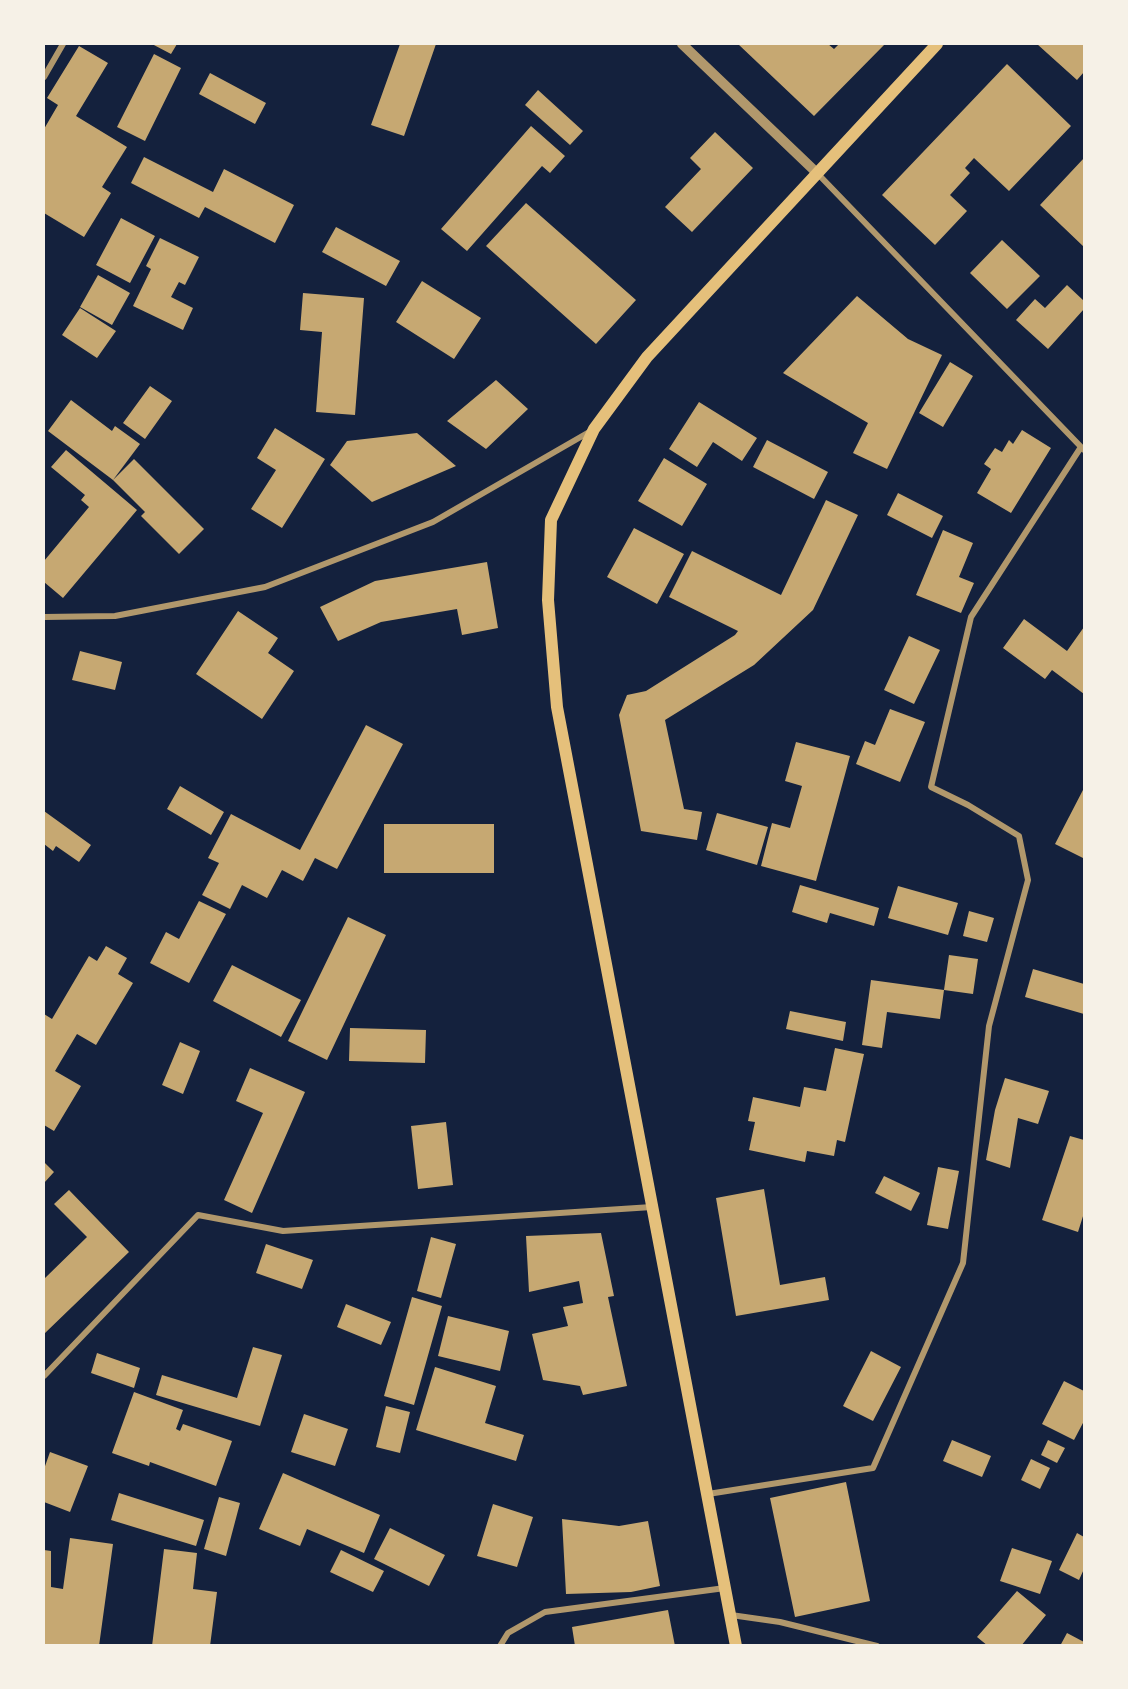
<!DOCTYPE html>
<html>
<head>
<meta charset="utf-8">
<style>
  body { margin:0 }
  #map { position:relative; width:1128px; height:1689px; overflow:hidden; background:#14213d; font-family:"DejaVu Sans",sans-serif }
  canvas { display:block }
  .frame { position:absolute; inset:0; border:45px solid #f6f1e7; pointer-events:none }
</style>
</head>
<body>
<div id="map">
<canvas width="1128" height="1689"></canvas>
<div class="frame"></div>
</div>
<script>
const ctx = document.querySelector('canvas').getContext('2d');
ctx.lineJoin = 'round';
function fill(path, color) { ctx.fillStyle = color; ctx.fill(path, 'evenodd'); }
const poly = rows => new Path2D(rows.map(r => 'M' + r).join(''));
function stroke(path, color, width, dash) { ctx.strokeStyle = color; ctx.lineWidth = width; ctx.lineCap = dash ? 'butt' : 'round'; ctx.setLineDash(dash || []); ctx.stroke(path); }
fill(poly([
  [152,44,177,44,171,54],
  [400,44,436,44,404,136,371,125],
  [738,44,828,44,834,49,839,44,885,44,814,116],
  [1037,44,1084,44,1084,72,1077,80],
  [79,46,108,63,76,116,127,147,102,187,111,193,84,237,44,213,44,129,58,105,47,98],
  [154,54,181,68,145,141,117,127],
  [1007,64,1071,126,1009,191,974,158,965,168,970,173,950,195,967,211,935,245,882,195],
  [210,73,266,103,255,124,199,94],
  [538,90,583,131,570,145,525,105],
  [531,126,565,156,550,173,542,166,467,251,441,229],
  [715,132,753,168,692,232,665,207,701,169,690,158],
  [144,157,213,192,224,169,294,205,275,243,205,207,199,218,131,183],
  [1084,158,1084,247,1040,205],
  [526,203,636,300,596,344,486,246],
  [121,218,155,236,130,283,96,265],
  [336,227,400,261,386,286,322,252],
  [160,238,199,257,185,285,179,282,171,297,193,308,183,330,133,306,151,269,146,266],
  [1002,240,1040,276,1007,309,970,273],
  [98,275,130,293,112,325,80,307],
  [422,281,481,318,454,359,396,322],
  [1067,285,1084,301,1084,309,1048,349,1016,320,1035,299,1045,308],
  [303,293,364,298,355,415,316,412,322,332,300,330],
  [857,296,908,339,942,355,887,469,853,453,868,423,783,373],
  [80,308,116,331,97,358,62,335],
  [950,362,973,376,943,427,919,413],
  [496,380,528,409,486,449,447,421],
  [150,386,172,401,145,439,123,423],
  [71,400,112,431,115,426,140,444,113,480,134,459,204,529,179,554,141,516,145,512,113,480,48,431],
  [699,402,757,438,742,461,713,442,697,467,669,449],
  [275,428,325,459,282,528,251,509,276,470,257,458],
  [1022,430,1051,448,1011,513,977,493,991,469,984,464,995,448,1002,452,1009,440,1013,444],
  [417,433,456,466,372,502,330,465,347,441],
  [767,440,828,472,814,499,753,467],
  [66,450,137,510,63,598,44,582,44,561,89,507,81,500,85,495,51,467],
  [664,458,707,484,682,526,638,501],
  [898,493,943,516,932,538,887,515],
  [826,500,858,515,813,610,754,665,665,720,684,809,702,812,697,840,641,831,619,715,627,695,646,691,735,635,738,631,669,597,692,551,781,595],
  [634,528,684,554,657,604,607,577],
  [943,530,973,543,959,577,974,583,961,613,916,595],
  [487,562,498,628,462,635,457,609,381,622,338,641,320,607,375,581],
  [238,611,278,638,268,653,294,671,262,719,196,674],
  [1024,619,1067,651,1084,627,1084,694,1052,670,1045,679,1003,648],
  [909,636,940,650,914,704,884,690],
  [80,651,122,662,115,690,72,680],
  [890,709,925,722,900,782,856,764,865,741,875,745],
  [366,725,403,744,337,869,315,858,303,881,282,870,267,898,242,885,230,909,202,895,219,863,208,858,231,814,300,850],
  [796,742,850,756,816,881,761,866,772,823,790,828,802,786,785,781],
  [180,786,224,812,211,835,167,809],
  [1084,788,1084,856,1083,858,1055,844],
  [44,811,91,845,79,862,56,846,53,851,44,844],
  [717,813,768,827,757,865,706,850],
  [384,824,494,824,494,873,384,873],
  [800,885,879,908,874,926,830,913,827,923,792,912],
  [898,886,958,903,948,935,888,918],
  [199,901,226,914,189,983,150,963,166,932,179,939],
  [969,911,994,918,987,942,963,936],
  [348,917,386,935,327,1060,288,1041],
  [106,946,127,958,118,974,133,983,96,1045,77,1034,55,1071,81,1086,54,1131,44,1125,44,1014,52,1019,89,956,97,961],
  [949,955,978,959,973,994,944,990],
  [232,965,301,1000,281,1037,213,1001],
  [1033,969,1084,984,1084,1014,1025,997],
  [871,980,944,990,940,1019,887,1012,882,1048,862,1045],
  [790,1011,846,1022,843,1041,786,1029],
  [350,1028,426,1030,425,1063,349,1061],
  [180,1042,200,1051,183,1094,162,1085],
  [835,1048,864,1054,845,1142,837,1140,834,1156,807,1151,805,1162,749,1150,755,1122,748,1121,753,1097,800,1107,804,1087,826,1091],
  [250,1068,305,1092,252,1213,224,1200,263,1113,236,1101],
  [1005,1078,1049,1091,1038,1124,1018,1118,1010,1168,986,1160,995,1110],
  [446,1122,453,1185,418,1189,411,1126],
  [1070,1136,1084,1140,1084,1213,1078,1232,1042,1220],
  [44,1162,54,1172,44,1183],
  [938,1167,959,1171,948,1229,927,1225],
  [884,1176,920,1193,911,1211,875,1193],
  [764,1189,780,1285,825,1277,829,1300,736,1316,716,1198],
  [69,1190,129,1252,44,1334,44,1279,87,1237,54,1204],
  [601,1233,614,1296,608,1297,627,1386,583,1395,580,1386,543,1380,532,1334,568,1326,563,1307,583,1303,579,1281,529,1292,526,1236],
  [431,1237,456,1244,441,1298,417,1291],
  [266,1244,313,1260,302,1289,256,1273],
  [412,1297,442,1306,414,1405,384,1396],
  [346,1304,391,1322,381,1345,337,1327],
  [448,1316,509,1331,500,1371,438,1356],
  [253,1347,282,1355,260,1426,156,1395,162,1375,237,1398],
  [871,1351,901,1367,873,1421,843,1406],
  [97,1353,140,1368,134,1388,91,1373],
  [435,1367,496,1386,485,1423,524,1435,516,1461,416,1430],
  [1064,1381,1084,1391,1084,1421,1074,1440,1042,1424],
  [134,1392,183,1410,176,1429,180,1431,183,1424,232,1441,216,1486,150,1462,149,1466,112,1453],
  [386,1406,410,1412,400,1453,376,1447],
  [304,1414,348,1429,335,1466,291,1452],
  [952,1440,991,1456,982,1477,943,1461],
  [1048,1440,1065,1448,1057,1463,1041,1455],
  [50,1452,88,1466,70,1512,44,1502,44,1469],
  [1031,1459,1050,1468,1040,1489,1021,1480],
  [283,1473,380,1515,364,1553,307,1529,300,1546,259,1529],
  [846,1482,870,1601,795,1617,770,1498],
  [119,1493,204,1520,196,1546,111,1520],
  [219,1497,240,1503,226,1556,204,1549],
  [493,1504,533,1517,517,1567,477,1556],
  [562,1519,619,1526,648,1521,660,1586,631,1592,566,1594],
  [390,1528,445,1555,429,1586,374,1559],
  [1077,1533,1084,1537,1084,1569,1079,1580,1059,1570],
  [70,1538,113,1544,99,1646,44,1646,44,1550,51,1551,51,1587,63,1589],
  [1012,1548,1052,1561,1040,1594,1000,1581],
  [164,1549,197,1553,193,1589,217,1592,210,1646,152,1646],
  [341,1550,384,1571,373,1592,330,1572],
  [1017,1591,1046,1615,1021,1646,988,1646,977,1637],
  [668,1610,675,1646,575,1646,572,1627],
  [1067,1633,1084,1642,1084,1646,1060,1646]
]), '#c6a872');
stroke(poly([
  [44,77,63,44],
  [818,174,1084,450],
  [44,617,115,616,265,587,433,522,591,431],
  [44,1376,198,1215,283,1231,652,1207],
  [708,1494,873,1468,963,1263,989,1026,1028,880,1019,836,968,805,931,787,971,617,1081,447],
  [731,1615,780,1622,877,1646],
  [500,1646,508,1633,545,1612,725,1588]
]), '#b1986c', 6);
stroke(poly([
  [682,44,818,174]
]), '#b1986c', 10);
stroke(poly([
  [736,1646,557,707,548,600,551,520,594,429,647,357,937,44]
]), '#e5c07b', 12);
</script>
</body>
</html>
